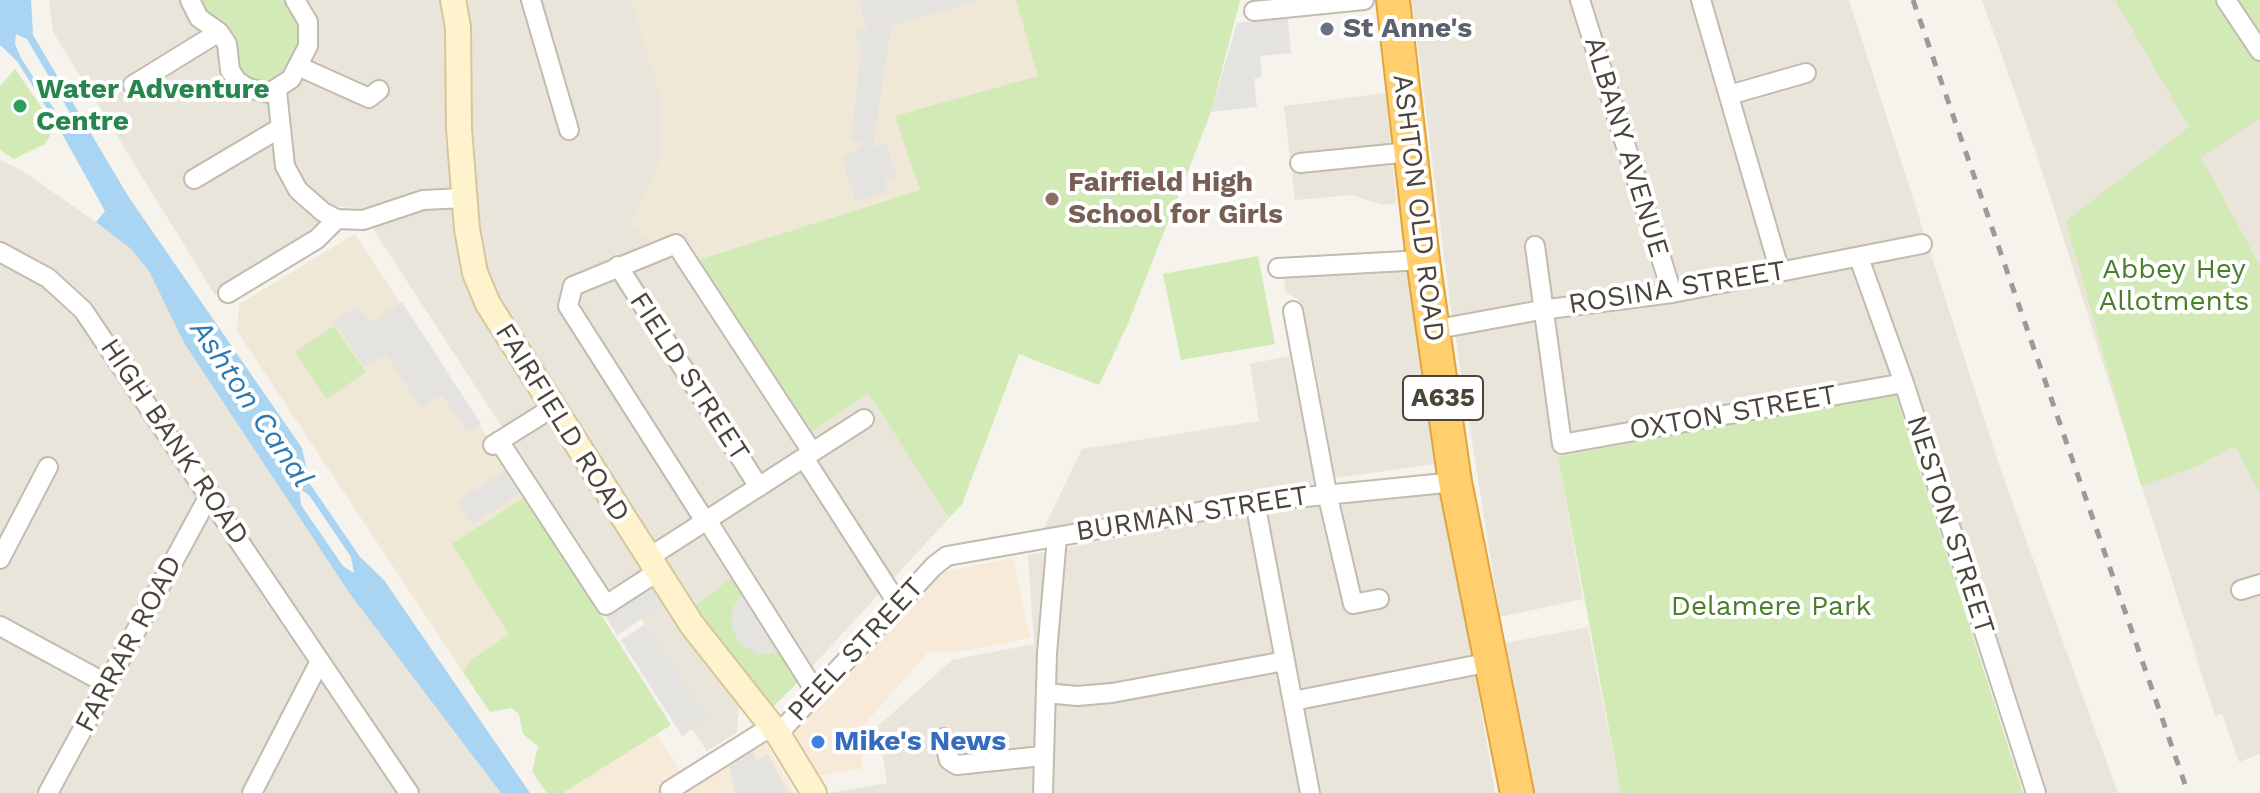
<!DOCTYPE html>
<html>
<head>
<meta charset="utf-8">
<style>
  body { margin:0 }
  canvas { display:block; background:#f6f3ec }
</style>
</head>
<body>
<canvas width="2260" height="793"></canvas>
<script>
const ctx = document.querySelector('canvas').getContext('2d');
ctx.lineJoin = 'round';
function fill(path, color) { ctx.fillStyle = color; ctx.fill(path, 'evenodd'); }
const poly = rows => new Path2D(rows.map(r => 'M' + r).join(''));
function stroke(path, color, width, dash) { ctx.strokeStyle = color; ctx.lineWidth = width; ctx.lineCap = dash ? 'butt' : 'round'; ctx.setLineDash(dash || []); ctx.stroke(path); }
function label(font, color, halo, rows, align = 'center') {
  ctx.font = font + ' "Work Sans",sans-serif'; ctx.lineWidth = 8; ctx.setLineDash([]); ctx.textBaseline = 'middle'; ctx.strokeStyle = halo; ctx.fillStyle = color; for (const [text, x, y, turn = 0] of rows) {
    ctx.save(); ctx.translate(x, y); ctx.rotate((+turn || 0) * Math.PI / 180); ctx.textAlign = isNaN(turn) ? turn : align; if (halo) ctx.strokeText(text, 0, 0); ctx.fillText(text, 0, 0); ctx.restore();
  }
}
fill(poly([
  [49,0,632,0,662,99,662,156,632,225,658,244,685,231,692,236,691,248,812,432,868,393,949,518,808,671,734,576,694,606,663,557,608,590,360,209,336,206,317,232,215,295,53,32],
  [1412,0,1849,0,2000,468,2118,793,2043,793,1895,394,1558,457,1583,599,1500,617,1450,303],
  [1982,0,2260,0,2260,754,2239,762,2222,714,2215,716,2036,152],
  [1386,93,1396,203,1383,205,1352,195,1295,200,1284,106],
  [0,160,21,170,96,222,131,249,149,271,184,343,350,594,501,793,0,793],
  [1408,268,1435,464,1335,478,1312,349,1306,350,1299,300,1286,293,1284,277],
  [1290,356,1315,486,1043,530,1082,449,1259,421,1250,364],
  [1444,490,1495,793,830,793,887,783,878,726,952,660,1034,644,1028,555,1243,515],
  [663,605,739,706,737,732,707,751,692,729,707,718,641,619],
  [1588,627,1621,793,1529,793,1501,644]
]), '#eae5da');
fill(poly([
  [1013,558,1030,638,952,653,929,651,858,732,866,740,860,746,862,769,819,775,791,732,942,572],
  [657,734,690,788,766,743,794,793,563,793]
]), '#f7ead8');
fill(poly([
  [632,0,1240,0,1211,112,1129,321,1099,385,1019,354,920,190,698,260,690,246,692,236,685,231,658,244,632,225,662,156,662,99],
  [355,234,526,496,509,634,472,659,463,672,237,331,239,304]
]), '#efe8d6');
fill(poly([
  [197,0,284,0,300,21,300,41,278,83,255,84,239,71],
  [1016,0,1240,0,1211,112,1129,321,1099,385,1019,354,962,504,949,518,868,393,812,432,698,260,920,190,895,116,1038,76],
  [2115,0,2260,0,2260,118,2201,157,2260,266,2260,494,2235,446,2197,466,2141,486,2066,221,2189,127],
  [15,69,55,127,45,144,14,159,0,150,0,86],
  [1258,256,1275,344,1181,360,1163,274],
  [334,326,366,372,327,399,295,352],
  [1895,393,2023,793,1621,793,1558,457],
  [526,496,671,725,563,793,547,793,532,772,538,746,523,734,519,714,511,708,490,712,463,672,472,659,509,634,452,544],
  [734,576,744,592,732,610,732,629,780,652,798,682,773,707,694,606]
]), '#d2eab5');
fill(poly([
  [858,0,981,0,891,26,873,146,886,143,897,177,885,181,888,192,855,202,842,156,857,151,861,145,860,142,851,141,861,49,855,32,867,28],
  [1288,18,1291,53,1260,56,1262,77,1254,79,1257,107,1211,112,1237,23],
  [402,302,481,424,471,430,467,432,442,395,421,408,386,354,364,366,334,322,358,305,370,322],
  [507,469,522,492,472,525,458,501],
  [644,576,663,605,617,635,598,605],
  [744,592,780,652,760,655,740,644,732,629,732,610],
  [645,624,708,719,682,736,621,640],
  [752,752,757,760,768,755,789,793,735,793,729,767]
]), '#e5e3e0');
fill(poly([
  [0,0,31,0,33,35,128,196,302,448,310,484,360,557,384,580,530,793,501,793,350,594,184,343,149,271,131,249,96,222,105,211,55,121,17,61,0,45],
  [16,34,27,39,69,111,70,123,60,118,21,58,15,44],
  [299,488,309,495,351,557,354,573,343,566,301,505]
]), '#a9d4f2');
const street = poly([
  [190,0,199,18,219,32,227,44,230,70,237,81,248,88,269,93,291,79,308,46,308,22,295,0],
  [531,0,569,130],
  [1580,0,1672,293],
  [1701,0,1780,272],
  [2226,0,2260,51],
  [1254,11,1364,0],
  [300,67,369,98,379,90],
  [133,85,219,32],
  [277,91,285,166,298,190,323,212,337,219,363,220,423,200,463,198],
  [1729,95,1806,73],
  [1300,163,1410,152],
  [194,179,280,128],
  [1535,246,1562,444,1904,383],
  [0,252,48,278,83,310,409,793],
  [1859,258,1904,383,2036,793],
  [618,266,759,487],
  [1278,268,1423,260],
  [228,293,317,239,337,219],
  [1293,311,1327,493,1353,604,1379,599],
  [1432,330,1541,310,1672,293,1922,244],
  [499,441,606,605,657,572],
  [493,445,552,408],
  [804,458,898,604],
  [1255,502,1310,793],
  [707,520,815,691],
  [705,521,568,306,573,286,676,244,812,452],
  [648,558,864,419],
  [0,559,48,467],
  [2241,590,2260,584],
  [0,626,107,684],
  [1046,693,1077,696,1112,693,1285,661],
  [1293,701,1491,662],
  [778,734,934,566,947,556,1255,502,1455,482],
  [943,738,949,760,957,765,1042,756],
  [670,790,772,726],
  [48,793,210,494],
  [252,793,320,661],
  [1043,793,1047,653,1057,537]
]);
const secondary = poly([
  [453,0,458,27,459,129,467,229,475,273,488,304,692,625,778,734,814,793]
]);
const highway = poly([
  [1393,0,1423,260,1455,482,1517,793]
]);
stroke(street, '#c2bbae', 22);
stroke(secondary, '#d6c79b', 28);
stroke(highway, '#e0a43c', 36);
stroke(street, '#fff', 18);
stroke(secondary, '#fff3cd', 24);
stroke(highway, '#ffcf6e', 32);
stroke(poly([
  [1913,0,2188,793]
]), '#9a9a9a', 5, [10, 10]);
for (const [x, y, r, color] of [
  [1327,29,8,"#6b7280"],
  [20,106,8,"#2e9e5b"],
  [1052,199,8,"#8d6e63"],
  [818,742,8,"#3f7fe0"]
]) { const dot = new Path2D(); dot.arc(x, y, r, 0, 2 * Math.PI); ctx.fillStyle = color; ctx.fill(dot); stroke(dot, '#fff', 3); }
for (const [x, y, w] of [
  [1443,398,80]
]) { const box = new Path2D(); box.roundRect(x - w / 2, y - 22, w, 44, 6); ctx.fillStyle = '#fff'; ctx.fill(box); stroke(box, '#4b4439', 2); }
label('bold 26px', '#4b4439', null, [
  ["A635",1443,398]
]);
label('bold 28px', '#5b616d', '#fff', [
  ["St Anne's",1343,29]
], 'left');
label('bold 28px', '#27864d', '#fff', [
  ["Water Adventure",36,90],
  ["Centre",36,122]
], 'left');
label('28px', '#4b4439', '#fff', [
  ["ALBANY AVENUE",1626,147,73],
  ["ASHTON OLD ROAD",1418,208,83],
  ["ROSINA STREET",1677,288,-9],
  ["FIELD STREET",689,377,57],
  ["OXTON STREET",1733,413,-10],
  ["FAIRFIELD ROAD",562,423,58],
  ["HIGH BANK ROAD",174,442,56],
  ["BURMAN STREET",1192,514,-9],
  ["NESTON STREET",1950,525,72],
  ["FARRAR ROAD",129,644,-62],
  ["PEEL STREET",856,650,-47]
]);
label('bold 28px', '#785e54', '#fff', [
  ["Fairfield High",1068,183],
  ["School for Girls",1068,215]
], 'left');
label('28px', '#4a7f2a', '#fff', [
  ["Abbey Hey",2174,270],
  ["Allotments",2174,302],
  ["Delamere Park",1771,607]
]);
label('bold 28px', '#366cbe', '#fff', [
  ["Mike's News",834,742]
], 'left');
label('italic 30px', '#2e7ab2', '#fff', [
  ["Ashton Canal",251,404,56]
]);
</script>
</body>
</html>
